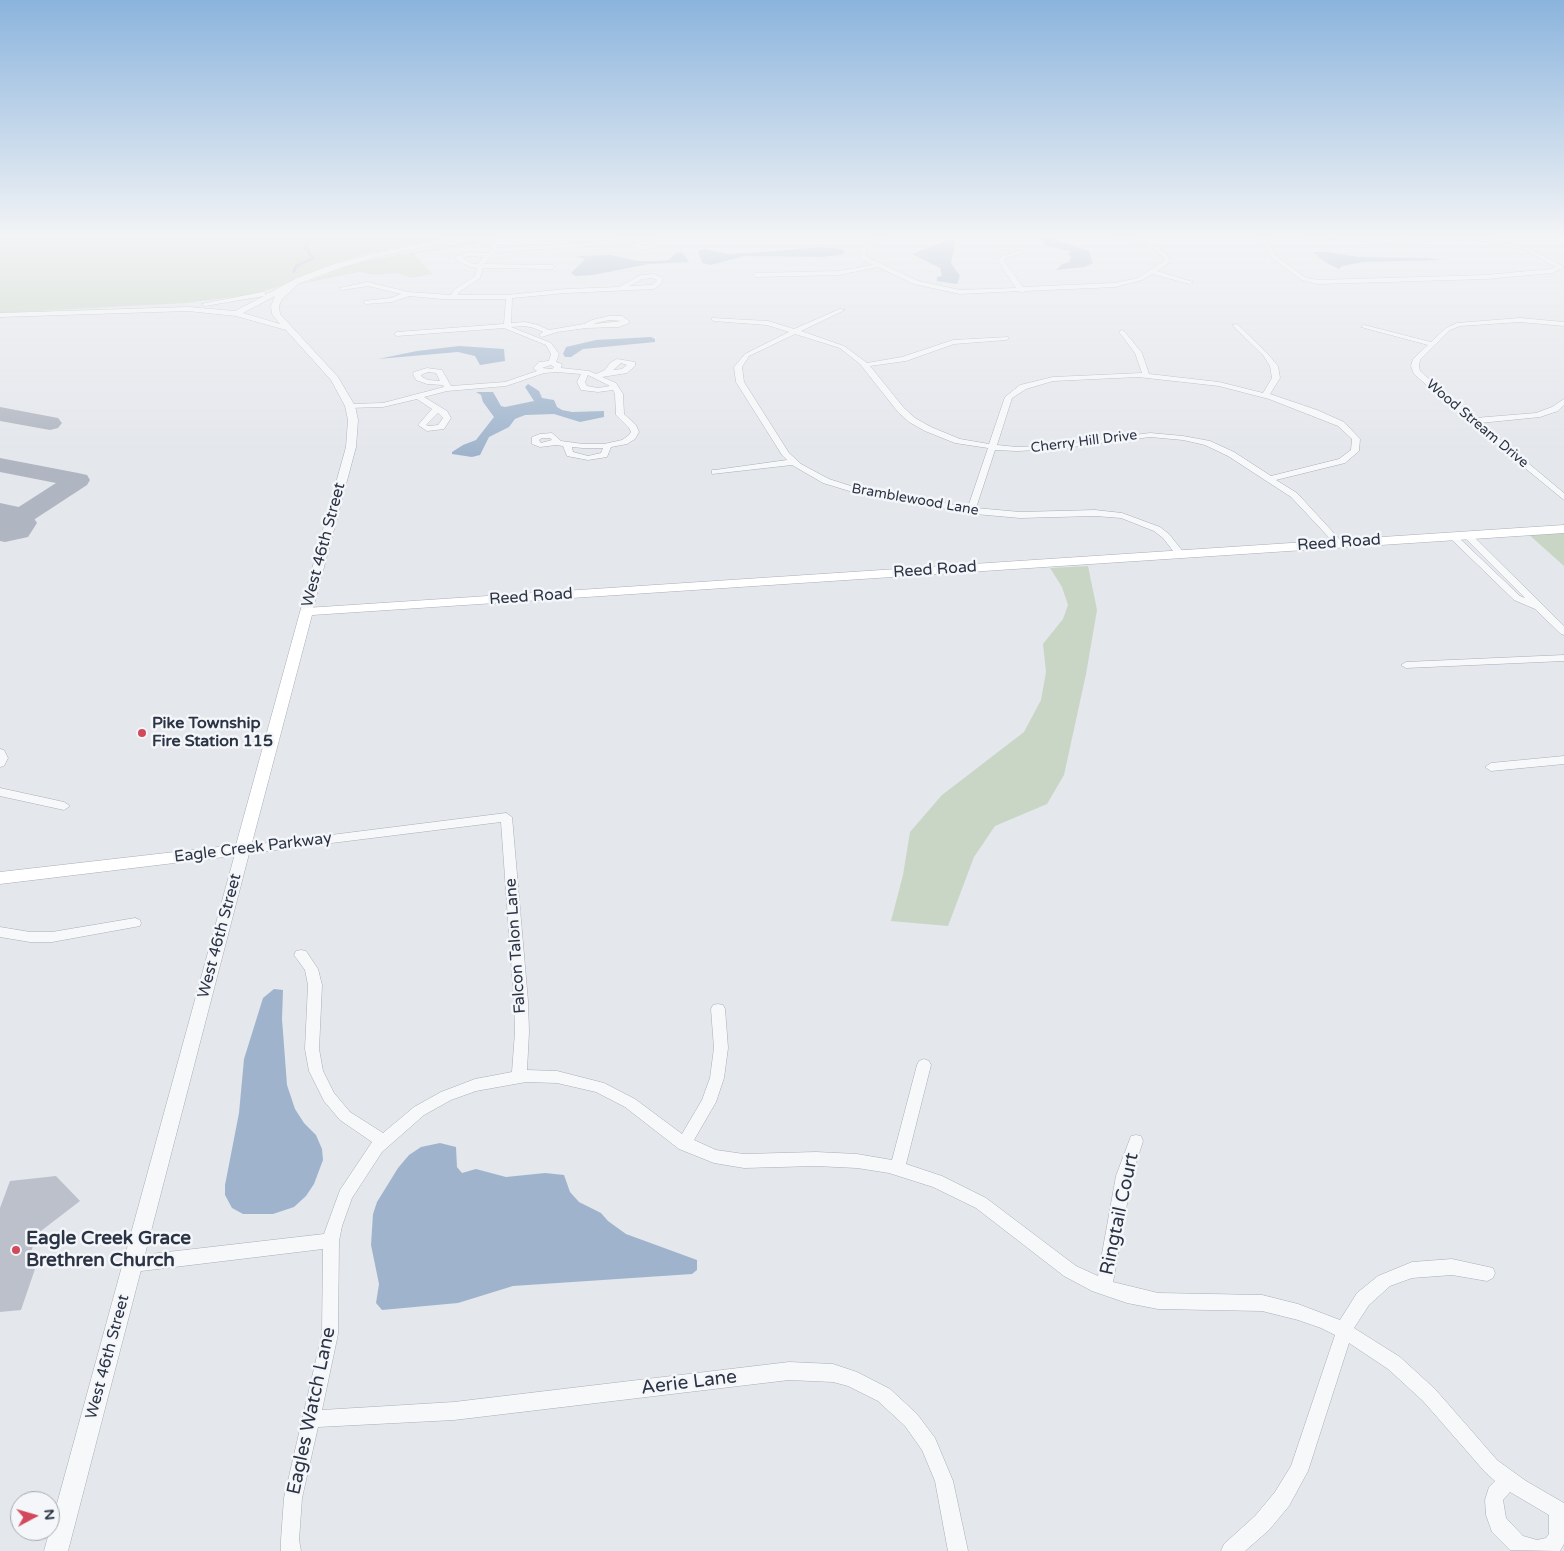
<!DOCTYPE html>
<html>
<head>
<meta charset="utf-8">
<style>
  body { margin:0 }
  #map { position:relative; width:1564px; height:1551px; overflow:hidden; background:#e4e7ec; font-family:"Varela Round",sans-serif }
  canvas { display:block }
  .north { position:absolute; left:10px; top:1491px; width:50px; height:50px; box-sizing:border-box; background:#f4f6f9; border:1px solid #a4a8b1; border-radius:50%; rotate:84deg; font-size:14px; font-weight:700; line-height:20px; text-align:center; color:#2b3445 }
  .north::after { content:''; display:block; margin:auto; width:18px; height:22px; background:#d1495b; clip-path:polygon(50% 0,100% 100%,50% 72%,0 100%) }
</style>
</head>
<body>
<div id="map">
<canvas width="1564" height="1551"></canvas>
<div class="north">N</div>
</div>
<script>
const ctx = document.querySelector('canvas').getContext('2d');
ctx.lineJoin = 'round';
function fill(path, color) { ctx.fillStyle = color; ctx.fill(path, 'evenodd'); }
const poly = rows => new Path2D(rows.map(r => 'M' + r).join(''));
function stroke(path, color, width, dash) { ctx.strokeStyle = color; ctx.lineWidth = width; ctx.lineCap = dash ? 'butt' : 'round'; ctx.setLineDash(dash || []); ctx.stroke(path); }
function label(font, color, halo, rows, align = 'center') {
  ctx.font = font + ' "Varela Round",sans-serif'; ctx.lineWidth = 5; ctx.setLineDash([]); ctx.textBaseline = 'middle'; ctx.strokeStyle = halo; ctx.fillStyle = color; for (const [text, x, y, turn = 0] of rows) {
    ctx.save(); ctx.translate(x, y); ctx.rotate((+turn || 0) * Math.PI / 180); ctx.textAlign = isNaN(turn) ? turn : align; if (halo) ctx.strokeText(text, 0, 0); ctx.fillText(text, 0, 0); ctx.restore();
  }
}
fill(poly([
  [0,237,454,237,370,253,331,264,281,286,250,295,186,303,0,313],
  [475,240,483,243,414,254,433,274,411,278,398,273,376,275,359,272,305,283,355,263],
  [1564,530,1564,566,1526,532],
  [1088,566,1097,610,1086,674,1064,775,1047,804,995,826,974,857,948,926,891,921,903,875,910,832,942,795,1024,732,1041,700,1046,672,1043,644,1063,619,1068,605,1062,587,1050,568]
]), '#c9d6c5');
fill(poly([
  [1040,237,1048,237,1089,251,1093,263,1085,267,1056,270,1062,264,1069,262,1071,257,1068,255,1070,251,1047,246],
  [949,240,953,240,955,245,951,263,960,276,957,284,937,281,937,277,942,276,940,268,912,254],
  [820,247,842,249,845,252,841,255,822,257,744,256,711,265,702,263,698,251,705,249,727,254,764,252],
  [682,252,689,262,649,264,593,275,575,276,571,273,585,259,576,256,611,255,639,261,657,261,668,260,676,253],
  [1313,252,1328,252,1359,257,1428,258,1442,260,1363,262,1342,266,1339,269,1325,262],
  [651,337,655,339,655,342,583,349,571,357,565,357,563,354,566,347,596,340],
  [459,346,504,349,505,361,480,365,475,356,458,352,378,359,417,351],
  [528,384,539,391,542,398,554,400,557,407,562,410,572,412,604,411,604,417,580,422,554,414,525,415,515,419,509,427,489,437,480,455,472,457,452,454,452,452,463,445,476,440,494,417,483,402,481,395,476,392,493,392,501,406,505,407,534,401,525,387],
  [274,989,283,990,282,1019,287,1085,295,1109,304,1123,316,1135,322,1149,323,1160,314,1184,306,1196,294,1207,273,1214,243,1214,232,1208,225,1195,225,1185,239,1113,244,1059,263,998],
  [440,1143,456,1147,457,1167,462,1173,476,1169,506,1177,545,1173,564,1175,570,1192,579,1202,601,1213,608,1221,626,1234,697,1260,697,1270,692,1274,513,1286,458,1303,382,1310,376,1303,379,1284,371,1245,373,1214,377,1202,398,1168,409,1155,421,1147]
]), '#9fb4cc');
stroke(poly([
  [294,272,296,266,314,258,308,253,309,249,304,248,312,237]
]), '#9fb4cc', 2.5);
fill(poly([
  [0,407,58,418,62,423,58,428,50,430,0,421,0,407],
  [0,458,78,473,87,475,90,480,87,485,9,536,0,538,0,519,56,483,0,472,0,458]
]), '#b0b6c1');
fill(poly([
  [0,503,28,509,37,523,28,537,5,542,0,541,0,503]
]), '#b0b6c1');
fill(poly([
  [56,1176,80,1201,37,1234,26,1267,36,1266,21,1310,0,1312,0,1208,10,1181]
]), '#bbc0ca');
const minor = poly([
  [479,237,487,237,493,241,498,246,497,248,623,240,636,237,650,238,657,245,657,247,645,250,623,244,496,252,484,264,552,265,555,267,552,269,483,268,480,278,459,292,458,295,507,295,566,289,619,287,641,275,654,274,663,278,661,284,654,289,566,293,512,298,511,323,525,322,538,325,549,330,584,324,592,320,609,316,622,316,629,321,629,323,619,327,586,328,557,332,542,337,539,335,543,332,534,328,525,326,511,327,551,343,559,354,556,362,562,364,561,368,589,371,596,374,605,370,610,363,617,359,635,362,635,366,627,373,602,377,616,383,623,394,624,414,636,425,639,432,635,439,627,444,611,447,607,457,588,460,567,456,563,446,556,445,540,447,532,444,532,437,540,434,552,433,561,441,583,444,604,444,622,440,629,435,631,432,629,428,616,415,615,394,613,390,598,392,581,390,577,382,581,374,557,372,544,373,506,386,447,391,424,397,447,411,451,418,444,429,427,431,418,425,432,409,417,399,383,407,347,408,346,406,350,404,383,403,444,387,443,385,427,384,416,380,413,374,414,372,427,368,442,370,451,386,505,382,537,371,533,368,539,362,549,361,551,354,546,345,504,328,397,336,394,334,397,332,504,324,506,299,442,299,409,296,392,302,366,304,364,303,364,301,391,298,401,294,368,286,342,290,339,288,368,282,408,292,451,295,454,290,475,276,477,268,470,267,455,259,455,257,468,252,487,253,491,249,492,246,479,237],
  [636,241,646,241,651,245,645,246,630,242,636,241],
  [469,256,483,257,478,264,473,264,462,258,469,256],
  [653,278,657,280,652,285,629,286,642,279,653,278],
  [609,320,622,321,594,324,596,323,609,320],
  [621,363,627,365,622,369,613,370,621,363],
  [551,365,554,367,552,369,542,368,551,365],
  [428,372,436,373,440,381,428,380,422,377,421,375,428,372],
  [588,375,610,386,598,388,587,386,585,382,588,375],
  [438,413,443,418,438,425,429,426,426,425,438,413],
  [542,438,550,438,552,440,541,443,539,440,542,438],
  [572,447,583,448,603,448,601,453,588,456,573,452,572,447],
  [880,237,889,237,867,247,865,252,867,257,918,281,960,290,1016,288,998,261,1002,256,1020,250,1022,251,1022,253,1006,258,1004,261,1023,287,1115,283,1138,278,1164,261,1163,257,1153,249,1113,237,1124,237,1157,247,1168,255,1170,262,1157,271,1193,282,1190,284,1152,274,1142,280,1115,287,1025,291,1022,293,1019,291,960,294,914,284,878,267,839,275,756,277,753,275,756,273,839,271,873,265,862,259,859,252,863,245,880,237],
  [1259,237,1265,237,1277,257,1306,278,1318,280,1486,275,1551,269,1556,267,1525,250,1481,241,1446,240,1399,244,1304,237,1399,240,1434,237,1481,237,1529,248,1564,267,1552,273,1486,279,1318,284,1302,280,1273,259,1259,237],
  [840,309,845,310,801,331,844,346,867,363,902,357,953,340,1008,337,1008,339,1006,340,954,344,906,361,870,366,904,408,915,418,931,427,960,439,989,444,1005,397,1020,385,1053,377,1142,373,1135,353,1119,332,1122,330,1124,331,1142,353,1149,374,1219,382,1263,393,1272,378,1270,366,1263,355,1232,325,1237,324,1267,353,1278,366,1280,378,1270,394,1317,410,1344,422,1360,439,1359,451,1345,463,1276,480,1297,493,1343,543,1339,546,1336,545,1291,497,1228,456,1205,445,1183,440,1150,437,1058,449,1017,451,995,450,976,508,1020,512,1095,510,1122,513,1160,527,1169,534,1185,554,1180,557,1177,556,1163,538,1154,531,1121,518,1095,516,1020,518,975,514,856,493,823,483,792,465,712,474,712,470,715,470,787,460,782,455,736,382,734,367,745,354,789,332,767,325,714,321,712,320,712,318,768,321,794,329,840,309],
  [795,334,840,348,860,364,898,412,909,422,925,431,955,443,988,448,968,507,860,489,829,479,801,464,789,453,744,382,742,367,749,356,795,334],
  [1138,377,1219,386,1269,399,1338,426,1352,439,1351,450,1339,459,1271,476,1234,452,1210,441,1183,436,1150,433,1058,445,1017,447,997,445,1012,398,1026,389,1053,381,1138,377],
  [1520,318,1564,322,1564,326,1520,322,1460,326,1450,330,1420,360,1419,366,1420,371,1428,378,1475,418,1536,413,1552,407,1564,399,1564,405,1558,411,1540,417,1480,423,1564,493,1564,500,1470,423,1414,374,1411,366,1413,359,1428,345,1361,327,1364,325,1431,342,1446,328,1457,323,1520,318],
  [1467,532,1470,533,1564,626,1564,635,1561,634,1535,609,1514,600,1448,536,1452,533,1455,534,1520,596,1525,598,1464,537,1464,533,1467,532],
  [1564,655,1564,661,1406,668,1401,665,1406,662,1564,655],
  [0,749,4,750,8,758,4,766,0,767,0,749],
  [1564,756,1564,764,1491,771,1485,767,1491,763,1564,756],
  [0,788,64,802,70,806,64,810,0,796,0,788],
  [506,813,512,817,528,1001,529,1032,527,1070,557,1071,604,1083,635,1099,682,1134,702,1100,710,1078,714,1048,711,1009,713,1005,718,1004,723,1005,725,1009,728,1048,724,1078,716,1102,694,1140,716,1150,744,1154,816,1152,857,1154,892,1160,917,1065,919,1061,924,1059,929,1061,931,1065,906,1164,942,1176,986,1198,1076,1266,1098,1276,1116,1176,1131,1136,1136,1135,1141,1136,1143,1141,1132,1176,1113,1282,1158,1293,1262,1295,1298,1304,1340,1320,1357,1293,1378,1276,1412,1262,1452,1259,1493,1268,1495,1273,1493,1278,1487,1281,1452,1275,1412,1278,1390,1286,1369,1305,1354,1328,1400,1357,1435,1389,1497,1460,1526,1481,1564,1503,1564,1544,1560,1551,1510,1550,1492,1532,1486,1515,1485,1500,1489,1487,1495,1481,1485,1472,1423,1401,1388,1369,1349,1343,1308,1471,1289,1506,1269,1530,1245,1551,1221,1551,1224,1544,1255,1516,1275,1492,1291,1466,1335,1335,1321,1328,1298,1320,1262,1311,1158,1309,1127,1303,1092,1291,1064,1276,976,1208,933,1187,889,1173,857,1168,816,1166,744,1168,714,1163,679,1149,625,1107,596,1092,557,1083,526,1082,476,1091,451,1100,424,1115,382,1152,352,1198,342,1226,339,1241,338,1334,322,1410,454,1402,789,1362,833,1364,857,1372,890,1389,917,1414,935,1438,953,1481,968,1551,948,1551,935,1481,922,1450,905,1426,878,1401,848,1386,833,1382,789,1380,454,1420,318,1427,302,1498,299,1540,301,1551,281,1551,281,1540,284,1498,322,1334,323,1249,133,1272,127,1269,125,1264,127,1259,133,1256,324,1234,340,1190,372,1142,340,1120,324,1101,309,1071,305,1049,308,985,305,970,294,955,296,951,301,950,306,951,318,969,322,985,319,1049,323,1071,334,1093,350,1112,383,1133,414,1107,441,1092,475,1079,512,1072,515,1032,514,1001,501,822,243,854,239,853,237,850,239,847,243,846,506,813],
  [1510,1492,1549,1515,1549,1534,1546,1538,1537,1540,1523,1536,1506,1518,1503,1500,1510,1492],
  [135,918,140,920,141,923,140,926,52,942,30,942,0,937,0,927,30,932,52,932,135,918]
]);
const tertiary = poly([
  [456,237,472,237,377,257,337,269,298,284,282,299,279,306,280,314,338,377,355,406,358,420,356,447,312,612,306,616,300,612,346,447,348,420,345,406,331,380,286,330,236,316,188,311,0,317,0,313,188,307,235,311,264,296,205,306,201,304,262,292,265,292,265,295,297,278,331,265,376,253,456,237],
  [275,296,271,306,272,314,280,324,243,313,275,296],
  [243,845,248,846,250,850,68,1551,44,1551,236,850,238,846,243,845]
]);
const secondary = poly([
  [1564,525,1564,533,312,615,249,854,0,884,0,872,236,845,300,612,306,608,1564,525]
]);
stroke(minor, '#a9aeb7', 1);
stroke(tertiary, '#a9aeb7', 1);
stroke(secondary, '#a9aeb7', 1);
fill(minor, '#f7f8fa');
fill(tertiary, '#f7f8fa');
fill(secondary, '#fff');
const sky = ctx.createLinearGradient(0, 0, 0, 454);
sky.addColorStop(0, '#8bb4dd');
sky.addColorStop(0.52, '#f3f4f6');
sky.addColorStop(1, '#f3f4f600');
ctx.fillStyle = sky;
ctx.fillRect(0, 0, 1564, 454);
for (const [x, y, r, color] of [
  [142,733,5,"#d1495b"],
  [16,1250,5,"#d1495b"]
]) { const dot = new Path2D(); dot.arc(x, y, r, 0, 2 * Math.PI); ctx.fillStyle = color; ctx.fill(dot); stroke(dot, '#f4f6f9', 2); }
label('14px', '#2b3445', '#f4f6f9', [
  ["Wood Stream Drive",1477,424,40],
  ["Cherry Hill Drive",1084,442,-7],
  ["Bramblewood Lane",915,500,10]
]);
label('16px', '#2b3445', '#f4f6f9', [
  ["Reed Road",1339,543,-4],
  ["West 46th Street",324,545,-75],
  ["Reed Road",935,570,-4],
  ["Reed Road",531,597,-4],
  ["Eagle Creek Parkway",253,848,-7],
  ["West 46th Street",220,936,-75],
  ["Falcon Talon Lane",516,946,-94],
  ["West 46th Street",108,1357,-75]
]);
label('bold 16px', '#2b3445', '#f4f6f9', [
  ["Pike Township",152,724],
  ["Fire Station 115",152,742]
], 'left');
label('19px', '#2b3445', '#f4f6f9', [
  ["Ringtail Court",1120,1214,-78],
  ["Aerie Lane",689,1383,-7],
  ["Eagles Watch Lane",312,1411,-78]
]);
label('bold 19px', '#2b3445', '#f4f6f9', [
  ["Eagle Creek Grace",26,1239],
  ["Brethren Church",26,1261]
], 'left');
</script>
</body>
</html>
